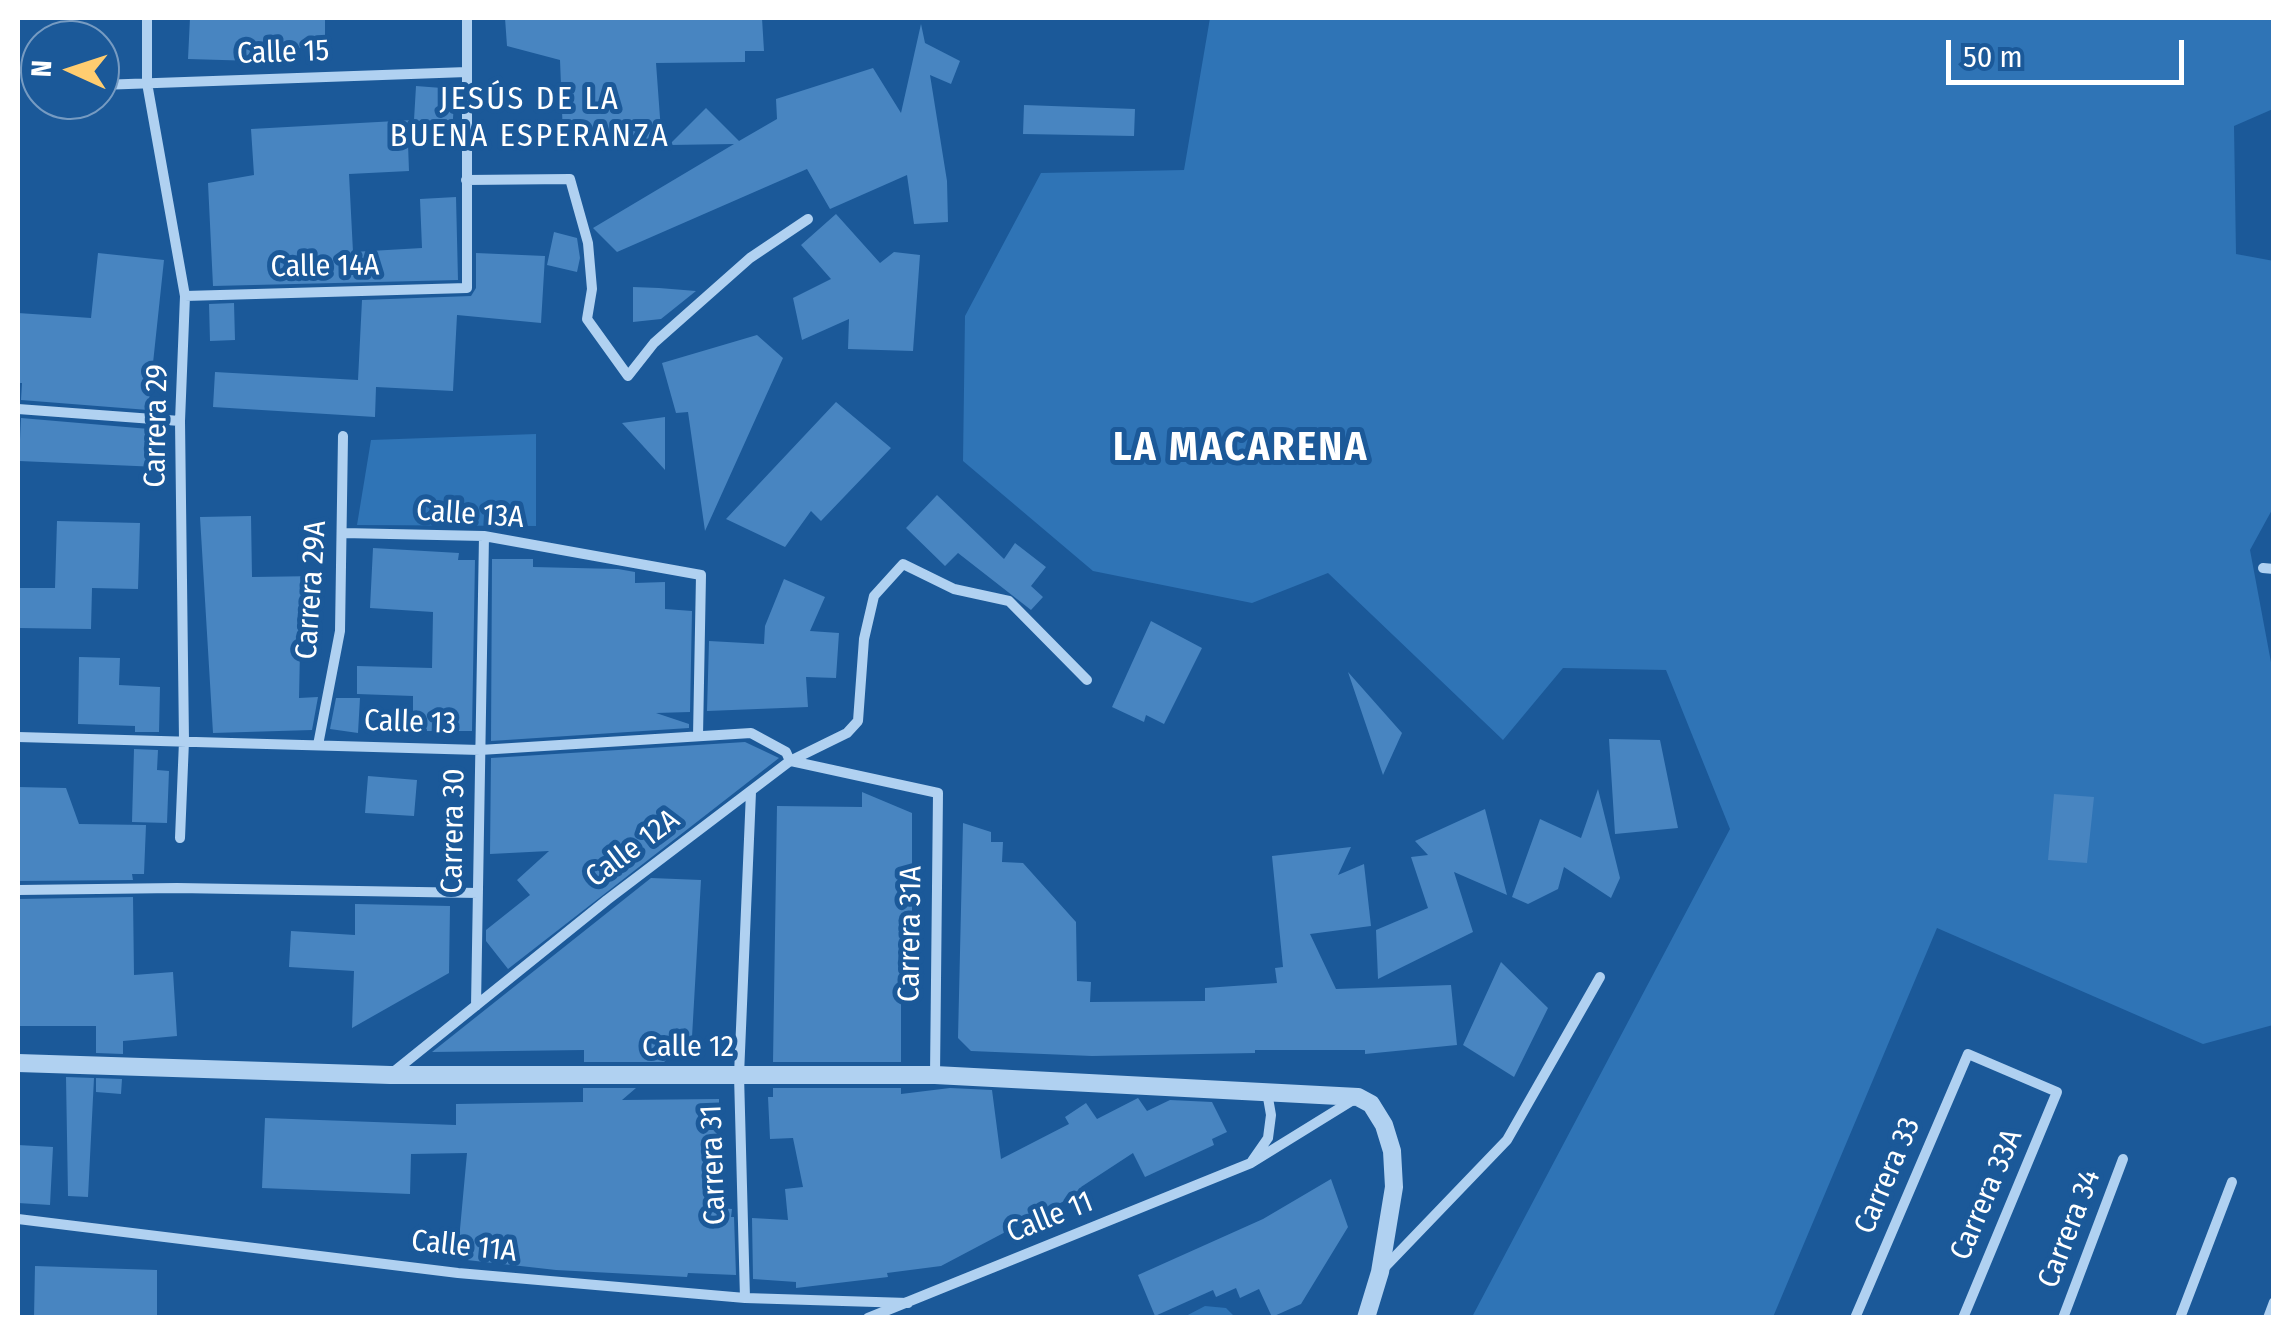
<!DOCTYPE html>
<html>
<head>
<meta charset="utf-8">
<style>
  body { margin:0 }
  #map { position:relative; width:2291px; height:1335px; overflow:hidden; background:#1b5999; font-family:"Fira Sans Condensed",sans-serif }
  canvas { display:block }
  .frame { position:absolute; inset:0; border:20px solid #fff; pointer-events:none }
  .north { position:absolute; left:20px; top:20px; width:100px; height:100px; box-sizing:border-box; background:#1b5999; border:2px solid #769bc2; border-radius:50%; rotate:273deg; font-size:28px; font-weight:700; line-height:40px; text-align:center; color:#fff }
  .north::after { content:''; display:block; margin:auto; width:35px; height:45px; background:#ffcd70; clip-path:polygon(50% 0,100% 100%,50% 72%,0 100%) }
  .scale { position:absolute; left:1946px; top:40px; width:238px; height:45px; box-sizing:border-box; border:5px solid #fff; border-top:0; padding-left:12px; font-size:30px; line-height:35px; white-space:nowrap; color:#fff; -webkit-text-stroke:8px #1b5999; paint-order:stroke }
</style>
</head>
<body>
<div id="map">
<canvas width="2291" height="1335"></canvas>
<div class="frame"></div>
<div class="north">N</div>
<div class="scale">50 m</div>
</div>
<script>
const ctx = document.querySelector('canvas').getContext('2d');
ctx.lineJoin = 'round';
function fill(path, color) { ctx.fillStyle = color; ctx.fill(path, 'evenodd'); }
const poly = rows => new Path2D(rows.map(r => 'M' + r).join(''));
function stroke(path, color, width, dash) { ctx.strokeStyle = color; ctx.lineWidth = width; ctx.lineCap = dash ? 'butt' : 'round'; ctx.setLineDash(dash || []); ctx.stroke(path); }
function label(font, color, halo, rows, align = 'center') {
  ctx.font = font + ' "Fira Sans Condensed",sans-serif'; ctx.lineWidth = 10; ctx.setLineDash([]); ctx.textBaseline = 'middle'; ctx.strokeStyle = halo; ctx.fillStyle = color; for (const [text, x, y, turn = 0] of rows) {
    ctx.save(); ctx.translate(x, y); ctx.rotate((+turn || 0) * Math.PI / 180); ctx.textAlign = isNaN(turn) ? turn : align; if (halo) ctx.strokeText(text, 0, 0); ctx.fillText(text, 0, 0); ctx.restore();
  }
}
fill(poly([
  [1210,18,2273,18,2273,109,2234,126,2236,254,2274,261,2273,508,2250,550,2273,673,2273,1025,2203,1044,1937,928,1773,1317,1472,1317,1730,829,1666,670,1563,668,1503,740,1328,573,1252,603,1093,571,963,461,965,316,1041,173,1184,170],
  [536,434,536,526,357,525,371,440],
  [1205,1306,1226,1308,1235,1317,1184,1317]
]), '#2f74b6');
fill(poly([
  [190,18,325,18,325,48,299,48,300,55,256,56,256,61,188,59],
  [505,18,762,18,764,51,745,51,745,62,656,63,662,145,594,143,594,135,563,136,560,60,507,46],
  [921,24,925,43,960,61,951,84,930,75,947,181,948,222,914,224,907,175,830,209,807,169,617,252,593,228,734,144,669,145,706,108,739,141,777,119,776,99,873,68,901,113],
  [416,86,455,89,451,147,408,144,409,171,349,174,353,252,422,248,420,199,456,197,458,280,213,286,208,183,254,175,251,129,414,120],
  [1024,105,1135,109,1134,136,1023,134],
  [836,214,880,263,894,252,920,255,913,351,848,349,849,319,802,340,793,298,831,279,801,245],
  [554,232,577,238,580,258,577,272,547,265],
  [98,253,164,260,148,410,21,400,22,383,18,383,18,313,91,318],
  [476,253,545,256,541,323,457,315,453,391,376,387,375,417,213,407,215,372,358,380,362,300,471,296,476,288],
  [633,287,659,288,696,291,661,319,633,322],
  [234,303,235,340,210,341,209,304],
  [757,335,783,358,705,531,688,412,676,413,662,363],
  [836,402,891,448,821,521,811,511,785,547,726,519],
  [665,417,665,470,622,423],
  [21,418,161,430,159,467,19,461],
  [937,495,1004,559,1015,543,1046,567,1031,586,1043,597,1031,610,958,553,945,566,906,528],
  [251,516,252,577,318,576,319,603,301,603,299,698,318,697,312,730,213,733,200,517],
  [57,521,140,523,138,589,92,588,91,629,18,628,18,588,55,588],
  [373,548,459,553,458,560,475,560,472,731,413,731,413,696,357,694,357,666,432,668,433,612,370,608],
  [492,559,533,559,533,567,618,569,635,572,635,583,665,582,665,609,692,611,690,712,656,713,689,724,689,728,491,741],
  [784,579,825,597,810,631,839,633,836,678,806,677,808,707,707,711,709,641,764,644,765,626],
  [1151,621,1202,648,1164,724,1146,715,1144,722,1112,707],
  [79,657,120,658,119,685,160,687,159,732,135,732,135,726,78,724],
  [1348,672,1402,733,1383,775],
  [336,698,360,698,358,733,330,729],
  [1609,739,1660,740,1678,828,1615,834],
  [745,742,779,758,508,969,486,941,486,930,530,895,517,880,549,851,490,854,491,758],
  [134,749,158,750,157,770,169,771,167,823,132,822],
  [368,776,417,780,414,816,365,813],
  [18,787,66,788,79,824,146,825,144,874,132,874,133,880,18,881],
  [1598,789,1620,878,1611,898,1564,867,1558,889,1528,904,1512,897,1540,819,1581,838],
  [862,792,912,813,912,952,901,952,901,1062,773,1062,777,806,862,807],
  [2054,794,2094,797,2087,863,2048,860],
  [1485,809,1507,895,1454,872,1473,932,1378,979,1376,930,1428,908,1411,857,1428,855,1415,841],
  [963,823,991,832,991,842,1003,842,1002,862,1023,863,1076,922,1077,981,1091,982,1090,1002,1205,1001,1205,988,1277,983,1275,968,1283,967,1272,856,1351,847,1338,875,1364,864,1371,926,1310,934,1336,989,1451,985,1457,1045,1365,1054,1365,1050,1255,1050,1255,1053,1092,1056,971,1051,958,1038],
  [651,878,701,880,692,1037,664,1062,584,1062,584,1050,432,1052],
  [133,897,134,975,173,972,177,1036,123,1041,123,1054,96,1053,96,1026,18,1026,18,899],
  [355,904,450,906,449,973,352,1028,354,971,289,967,291,931,355,935],
  [1501,962,1548,1008,1514,1077,1463,1045],
  [66,1077,94,1078,88,1197,68,1196],
  [96,1078,122,1079,121,1094,96,1092],
  [583,1088,636,1088,622,1100,719,1099,720,1208,732,1209,731,1217,734,1217,736,1275,688,1273,687,1277,556,1270,467,1260,469,1241,459,1240,467,1153,411,1154,410,1194,262,1188,265,1118,456,1125,456,1104,583,1102],
  [773,1088,901,1088,901,1094,950,1088,992,1090,1001,1159,1069,1124,1065,1117,1086,1103,1097,1119,1138,1098,1147,1111,1170,1100,1212,1102,1227,1132,1212,1139,1214,1145,1145,1177,1133,1153,1081,1187,1083,1191,941,1266,887,1273,888,1277,796,1288,796,1282,753,1279,752,1218,788,1220,785,1189,803,1187,793,1138,770,1139,768,1097,773,1097],
  [18,1145,53,1147,50,1205,18,1203],
  [1331,1179,1348,1227,1301,1304,1272,1317,1259,1289,1240,1298,1236,1288,1216,1297,1213,1290,1155,1316,1138,1275,1263,1219],
  [35,1266,157,1270,157,1318,34,1318]
]), '#4885c1');
stroke(poly([
  [147,18,147,83,185,296,180,421,184,741,180,838],
  [100,85,467,72],
  [466,180,570,179,588,243,592,289,587,319,628,376,654,343,750,258,808,219],
  [185,296,467,288,467,18],
  [18,409,180,421],
  [343,533,484,536,701,575,698,736],
  [2263,568,2274,569],
  [18,737,480,750,751,733,786,752,790,761],
  [318,745,340,631,343,436],
  [791,761,938,793,935,1075],
  [18,890,177,888,478,893],
  [476,1006,484,536],
  [391,1074,607,900,790,761,847,733,858,721,864,639,874,596,903,564,954,589,1009,601,1087,680],
  [1252,1161,1268,1138,1271,1115,1267,1092],
  [18,1219,458,1273,745,1298,908,1303],
  [1384,1268,1507,1140,1600,977],
  [745,1298,739,1075,751,792],
  [868,1318,1251,1163,1353,1100],
  [1855,1318,1968,1054,2057,1092,1963,1318],
  [2063,1318,2123,1159],
  [2180,1318,2232,1182],
  [2268,1318,2274,1302]
]), '#b0d1f1', 10);
stroke(poly([
  [18,1063,390,1075,935,1075,1358,1097,1371,1104,1384,1125,1392,1151,1394,1187,1380,1272,1366,1318]
]), '#b0d1f1', 18);
label('30px', '#fff', '#1b5999', [
  ["Calle 15",283,53,-2],
  ["Calle 14A",325,267,-1],
  ["Carrera 29",157,426,-89],
  ["Calle 13A",470,515,4],
  ["Carrera 29A",312,590,-86],
  ["Calle 13",410,723,2],
  ["Carrera 30",454,831,-89],
  ["Calle 12A",633,849,-37],
  ["Carrera 31A",911,934,-89],
  ["Calle 12",688,1048],
  ["Carrera 31",714,1165,-92],
  ["Carrera 33",1888,1176,-67],
  ["Carrera 33A",1987,1195,-67],
  ["Calle 11",1050,1218,-22],
  ["Carrera 34",2070,1229,-69],
  ["Calle 11A",464,1247,6]
]);
ctx.letterSpacing = '2.5px';
label('32px', '#fff', '#1b5999', [
  ["JESÚS DE LA",530,100],
  ["BUENA ESPERANZA",530,137]
]);
ctx.letterSpacing = '0px';
ctx.letterSpacing = '2.5px';
label('bold 40px', '#fff', '#1b5999', [
  ["LA MACARENA",1241,449]
]);
ctx.letterSpacing = '0px';
</script>
</body>
</html>
